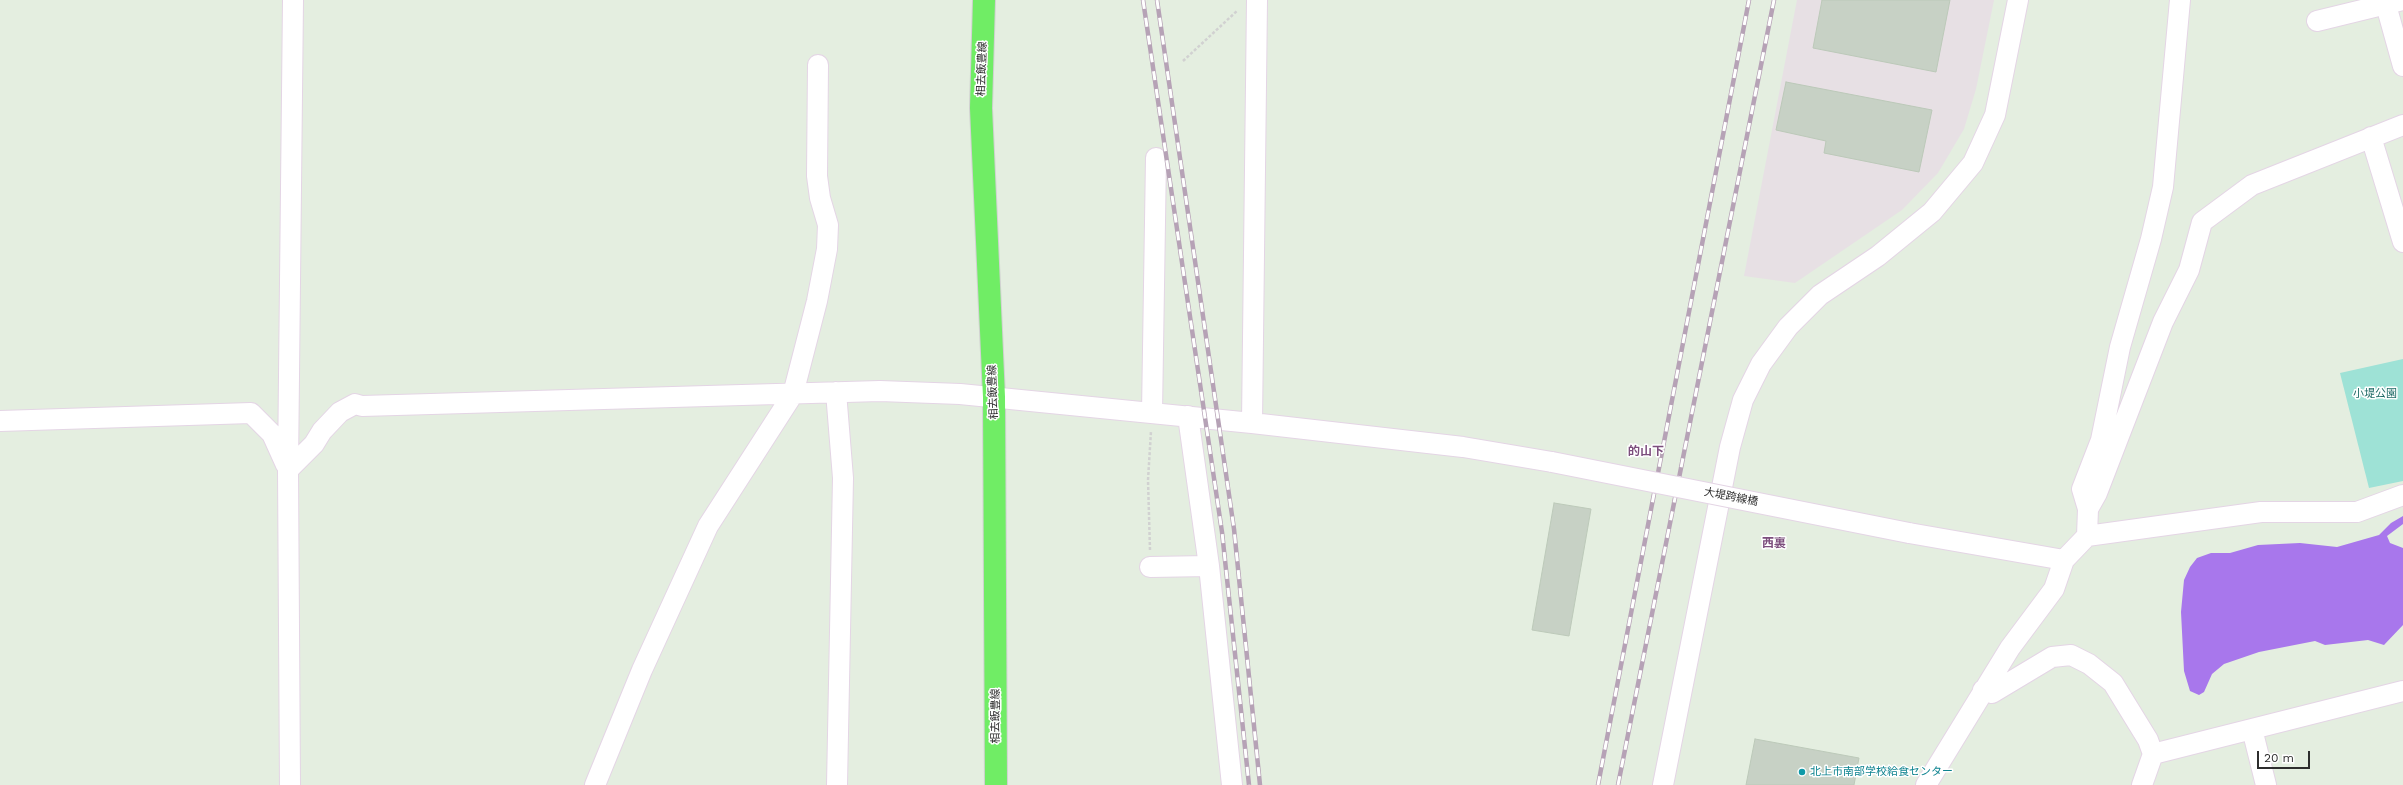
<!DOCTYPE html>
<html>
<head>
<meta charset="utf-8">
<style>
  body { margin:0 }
  #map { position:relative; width:2403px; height:785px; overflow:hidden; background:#e4eee0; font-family:"Work Sans",sans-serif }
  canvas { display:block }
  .scale { position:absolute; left:2257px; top:751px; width:53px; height:18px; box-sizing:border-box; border:2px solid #2d2d2d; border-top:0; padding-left:5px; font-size:12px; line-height:14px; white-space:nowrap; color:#2d2d2d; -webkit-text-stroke:3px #fff; paint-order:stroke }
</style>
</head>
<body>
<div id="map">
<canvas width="2403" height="785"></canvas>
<div class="scale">20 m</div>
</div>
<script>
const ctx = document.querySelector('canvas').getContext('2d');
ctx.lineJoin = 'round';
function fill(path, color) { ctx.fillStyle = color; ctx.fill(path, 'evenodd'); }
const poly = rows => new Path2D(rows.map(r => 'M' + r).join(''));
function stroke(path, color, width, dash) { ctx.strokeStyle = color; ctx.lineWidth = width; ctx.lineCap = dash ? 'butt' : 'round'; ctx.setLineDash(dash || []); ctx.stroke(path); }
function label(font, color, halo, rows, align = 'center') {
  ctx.font = font + ' "Work Sans","Noto Sans JP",sans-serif'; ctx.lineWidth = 3; ctx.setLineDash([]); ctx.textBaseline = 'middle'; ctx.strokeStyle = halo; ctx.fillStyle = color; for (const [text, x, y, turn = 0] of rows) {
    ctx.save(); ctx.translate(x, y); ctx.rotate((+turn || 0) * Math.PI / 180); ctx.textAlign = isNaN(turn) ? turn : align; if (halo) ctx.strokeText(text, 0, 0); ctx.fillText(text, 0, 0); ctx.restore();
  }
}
fill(poly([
  [1797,0,1994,0,1976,89,1964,129,1938,173,1902,210,1795,283,1744,276]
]), '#e7e0e4');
fill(poly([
  [2403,359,2403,481,2369,488,2340,373]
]), '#9ee2d6');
fill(poly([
  [2403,516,2403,524,2387,536,2390,543,2403,548,2403,625,2384,645,2368,640,2325,645,2315,641,2259,652,2224,664,2212,674,2204,692,2199,695,2190,691,2184,671,2181,612,2184,580,2190,567,2197,558,2211,553,2230,553,2258,545,2300,543,2337,547,2379,535,2391,523]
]), '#a877ec');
const building = poly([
  [1822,0,1950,0,1936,72,1813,48,1822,0],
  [1786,82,1932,110,1919,172,1824,153,1826,141,1776,130,1786,82],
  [1554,503,1591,509,1569,636,1532,630,1554,503],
  [1755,739,1859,758,1854,785,1746,785,1755,739]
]);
fill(building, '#c7d1c5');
stroke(building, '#bcc9b9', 1);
const minor = poly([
  [2386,5,2403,66],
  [2317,21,2403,0],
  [2371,137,2403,242],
  [836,392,843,478,837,785],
  [1152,413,1156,158],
  [1188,416,1209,566,1232,785],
  [0,421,251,413,272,434,286,465],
  [1252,423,1257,0],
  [288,470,314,444,322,431,340,412,355,404,362,406,880,391,960,394,1252,423,1463,447,1552,462],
  [2088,509,2097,493,2163,322,2189,270,2202,222,2252,185,2403,125],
  [1909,533,2064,560],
  [2087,536,2261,512,2357,512,2403,495],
  [1150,567,1209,566],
  [1983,690,1992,693,2052,657,2071,655,2089,664,2113,683,2148,740,2153,754,2142,785],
  [2252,729,2266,785],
  [2153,754,2403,691],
  [290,785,288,470,293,0],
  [595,785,642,670,708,526,793,394,817,301,827,249,828,225,820,198,817,176,818,65],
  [1663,785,1730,447,1743,400,1761,364,1788,327,1820,295,1878,256,1932,212,1973,163,1995,115,2018,0],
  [1926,785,2010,648,2054,589,2064,560,2087,536,2088,509,2082,489,2101,440,2120,347,2151,239,2163,187,2180,0]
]);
const major = poly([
  [984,0,981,108,994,397,996,785]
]);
stroke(minor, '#e4d5e5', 22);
stroke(major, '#d1d1d1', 24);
stroke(poly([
  [1183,61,1238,10],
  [1150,550,1148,480,1151,431]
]), '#d1d1d1', 2.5, [3, 2]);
stroke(minor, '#fff', 20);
stroke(major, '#70ed65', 22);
const rail = poly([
  [1143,0,1222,532,1249,785],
  [1157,0,1234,529,1260,785],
  [1598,785,1749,0],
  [1618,785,1774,0]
]);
stroke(rail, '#b6a2b6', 4.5);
stroke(rail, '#fff', 3, [9]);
const minorBridge = poly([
  [1552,462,1909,533]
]);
stroke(minorBridge, '#e4d5e5', 22, []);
stroke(minorBridge, '#fff', 20);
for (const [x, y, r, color] of [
  [1802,772,4,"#0f9aa8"]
]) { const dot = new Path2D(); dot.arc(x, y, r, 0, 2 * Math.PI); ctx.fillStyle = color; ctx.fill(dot); stroke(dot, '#fff', 1.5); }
label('11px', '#2d2d2d', '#fff', [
  ["相去飯豊線",982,69,-88],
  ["相去飯豊線",993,392,-92],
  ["大堤跨線橋",1731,497,11],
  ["相去飯豊線",996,716,-90]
]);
label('11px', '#1d6a65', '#fff', [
  ["小堤公園",2375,394]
]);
label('11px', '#0d838f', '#fff', [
  ["北上市南部学校給食センター",1810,772]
], 'left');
label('bold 12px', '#7c4e7d', '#fff', [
  ["的山下",1646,451],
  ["西裏",1774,543]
]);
</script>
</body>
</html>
